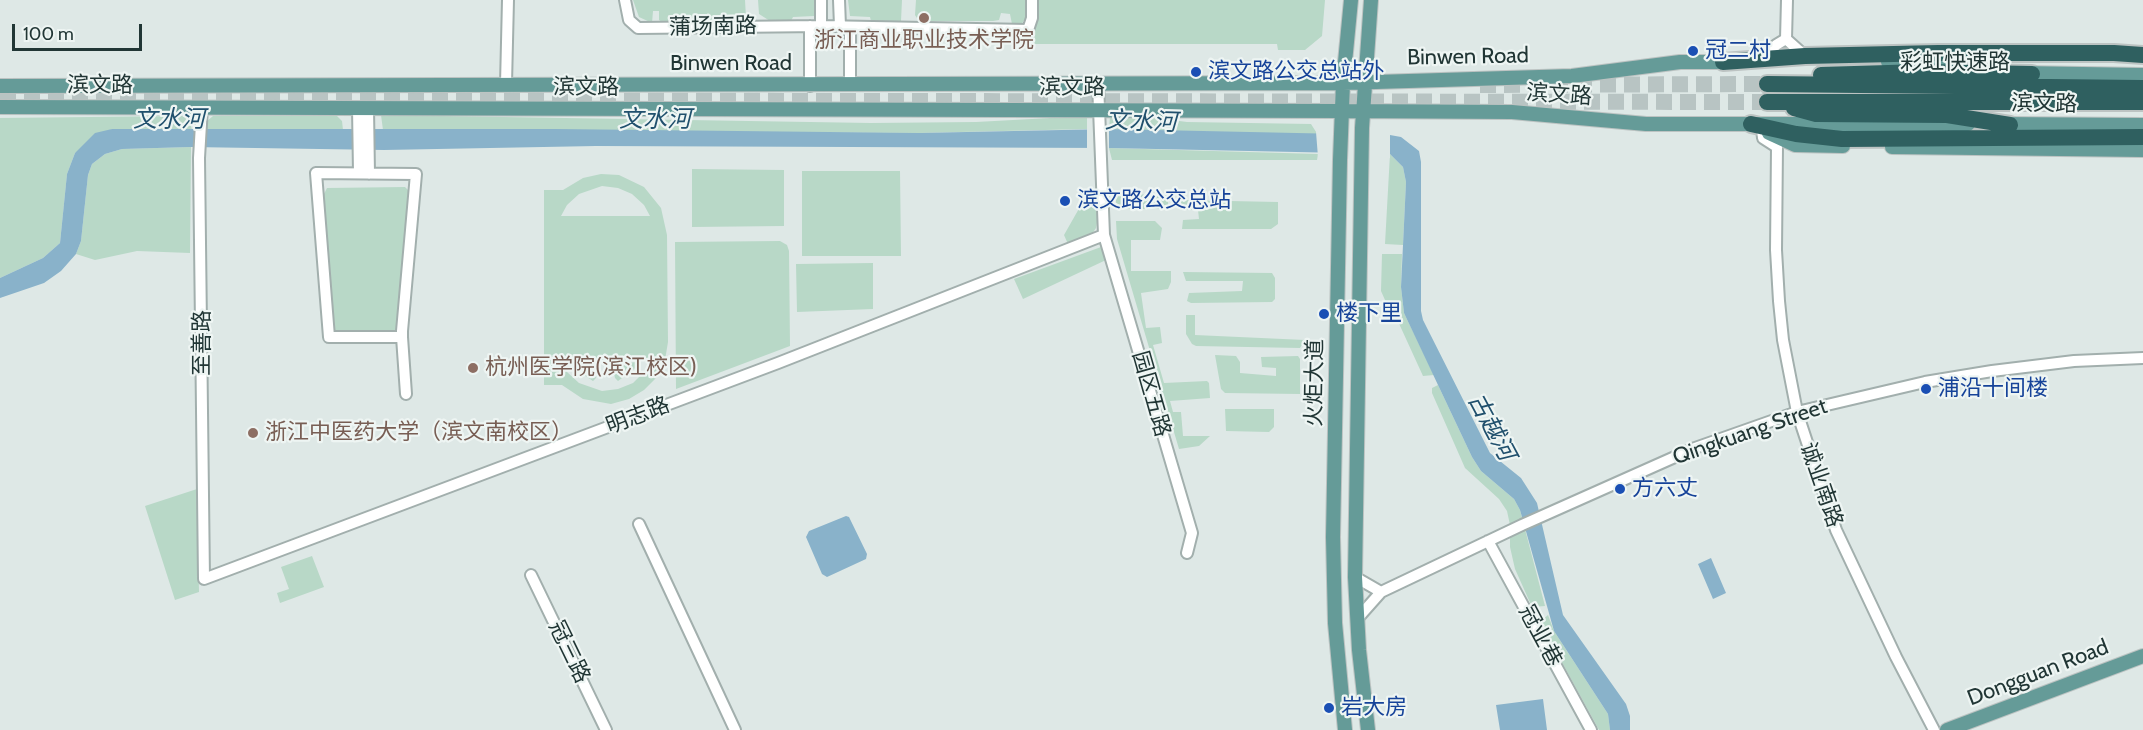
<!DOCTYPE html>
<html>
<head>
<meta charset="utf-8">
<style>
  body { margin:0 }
  #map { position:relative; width:2143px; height:730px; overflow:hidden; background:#dee8e6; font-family:Cabin,sans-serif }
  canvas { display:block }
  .scale { position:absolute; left:12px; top:24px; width:130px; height:27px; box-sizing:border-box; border:3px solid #213635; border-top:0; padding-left:8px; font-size:18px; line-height:21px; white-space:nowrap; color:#213635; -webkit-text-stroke:4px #eef5f3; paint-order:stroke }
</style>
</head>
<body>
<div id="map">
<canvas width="2143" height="730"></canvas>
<div class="scale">100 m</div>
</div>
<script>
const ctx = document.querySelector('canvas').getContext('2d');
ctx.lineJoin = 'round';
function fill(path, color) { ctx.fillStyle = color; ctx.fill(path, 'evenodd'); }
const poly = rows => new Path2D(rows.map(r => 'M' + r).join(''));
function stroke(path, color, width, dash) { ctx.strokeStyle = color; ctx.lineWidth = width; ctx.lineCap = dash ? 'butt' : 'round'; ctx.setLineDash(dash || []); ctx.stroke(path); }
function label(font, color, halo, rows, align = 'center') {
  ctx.font = font + ' Cabin,"Noto Sans SC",sans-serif'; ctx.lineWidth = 4.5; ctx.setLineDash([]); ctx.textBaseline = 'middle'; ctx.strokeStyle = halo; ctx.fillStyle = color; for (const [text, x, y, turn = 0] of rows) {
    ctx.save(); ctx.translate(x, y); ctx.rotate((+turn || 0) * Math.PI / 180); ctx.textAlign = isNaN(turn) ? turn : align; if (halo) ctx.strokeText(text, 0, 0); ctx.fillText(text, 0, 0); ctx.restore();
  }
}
fill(poly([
  [633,0,745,0,746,18,740,23,663,23,659,20,659,11,653,11,652,23,639,17],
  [758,0,817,0,816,12,814,16,793,17,791,21,770,21,759,14],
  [848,0,902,0,901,21,871,21,870,17,850,16],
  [916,0,1028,0,1029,13,1021,25,1012,24,1010,14,1001,13,999,20,993,21,919,21,915,15],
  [1033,0,1325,0,1322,36,1305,50,1278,50,1277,44,1032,44],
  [381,115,871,123,976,122,1087,116,1087,129,919,133,383,130],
  [182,116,189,118,192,130,112,129,75,153,67,174,60,243,43,258,0,278,0,118],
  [213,116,337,116,342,121,343,130,206,131,206,122],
  [1110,117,1156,118,1187,122,1311,124,1318,135,1109,129],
  [191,147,190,253,137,251,95,260,76,254,81,241,88,175,92,164,105,154,122,149],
  [1109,148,1318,154,1317,160,1112,160],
  [1390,154,1403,167,1406,182,1403,245,1385,244],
  [692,169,784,170,784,226,692,227],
  [802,171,900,171,901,256,802,256],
  [601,174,619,175,644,187,661,208,667,235,668,342,665,360,657,377,644,390,629,399,611,404,583,399,562,385,544,385,544,190,563,190,583,178],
  [602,186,618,188,632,194,644,205,650,216,561,216,567,205,579,194],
  [561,360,651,360,644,372,633,383,618,389,602,391,579,383,567,372],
  [405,187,409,191,397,330,333,330,323,196,327,188],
  [1089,191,1094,192,1098,218,1096,228,1092,234,1068,244,1064,235],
  [1115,194,1168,195,1168,209,1117,209],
  [1181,200,1278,202,1278,224,1271,229,1182,229,1183,220,1199,219,1198,210,1181,210],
  [1116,221,1155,221,1162,228,1160,240,1131,240,1131,271,1171,271,1171,282,1168,289,1141,293,1146,328,1160,327,1162,343,1153,345,1164,383,1207,381,1209,383,1210,398,1170,401,1173,412,1181,412,1183,436,1210,436,1199,446,1179,449,1117,239],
  [780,241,787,245,789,251,790,346,676,389,675,242],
  [1101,247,1106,260,1023,299,1014,279],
  [1382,254,1402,254,1401,287,1404,313,1434,375,1423,376,1396,317,1385,300,1381,291],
  [873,263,873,309,797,312,796,264],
  [1183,272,1272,273,1275,278,1275,299,1272,302,1191,303,1187,301,1189,293,1242,291,1243,281,1186,281],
  [1186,315,1195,315,1195,335,1305,340,1300,348,1196,346,1192,344,1186,334],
  [1215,355,1236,356,1240,362,1240,373,1276,376,1276,368,1262,367,1261,357,1298,356,1300,359,1300,394,1225,393,1221,389],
  [636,362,638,366,618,381,615,378,612,365],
  [574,364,599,366,596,378,593,381,573,368],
  [1438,385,1472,457,1481,471,1514,499,1520,510,1545,606,1532,607,1515,569,1510,547,1510,525,1507,511,1499,499,1465,468,1432,393,1432,388],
  [1225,409,1274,409,1274,427,1269,432,1226,431],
  [197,489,199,592,175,600,145,506],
  [312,556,324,587,280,603,277,593,289,589,281,567],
  [1548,615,1554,631,1608,714,1610,730,1599,730,1542,626,1541,621]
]), '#b8d8c7');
fill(poly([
  [112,129,555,129,919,133,1109,129,1390,135,1401,137,1419,151,1421,162,1421,311,1423,320,1490,453,1521,478,1537,503,1563,615,1626,704,1630,716,1630,730,1610,730,1608,714,1554,631,1520,510,1514,499,1481,471,1472,457,1404,313,1401,287,1406,182,1403,167,1390,154,1109,148,596,146,384,150,191,147,122,149,105,154,92,164,88,175,81,241,76,254,61,271,44,283,0,298,0,278,43,258,60,243,67,174,75,153,95,133],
  [846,516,849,517,867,554,866,559,827,577,822,574,806,537,809,531],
  [1711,558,1726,593,1713,599,1698,564],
  [1543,699,1547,730,1500,730,1496,705]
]), '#89b2ca');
fill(poly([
  [1087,126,1109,126,1109,151,1087,152],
  [1316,132,1390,132,1390,158,1318,157]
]), '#dee8e6');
stroke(poly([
  [1480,85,1767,84],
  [0,100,1767,102]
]), '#b8c4c3', 16, [16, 8]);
const minor = poly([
  [625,0,629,20,638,28,821,26,1028,30,1032,18,1032,0],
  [839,0,840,26],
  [1787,0,1786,39,1805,56],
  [821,26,821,0],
  [850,27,850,85],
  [1767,58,1776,45,1786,39],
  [1098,83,1104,235,1192,533,1187,553],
  [506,84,508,0],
  [810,86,810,26],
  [202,107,199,158,204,579,778,363,1104,235],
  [358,108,359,173],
  [368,108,369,174],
  [1762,129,1763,138,1777,147],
  [1777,147,1776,250,1779,301,1783,340,1797,412,1836,530,1896,657,1934,730],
  [402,337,329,337,316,173,416,174,402,331,402,337,406,394],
  [639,524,735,730],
  [1488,541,1591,730],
  [531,575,606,730],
  [1355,577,1381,592],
  [1357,619,1381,592,1522,525,1695,448,1797,412,1925,382,1992,371,2074,361,2143,358]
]);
const major = poly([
  [1888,62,1955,66],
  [2022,73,2143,75],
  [0,86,1343,83,1572,76,1680,62,1734,62],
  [0,107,1342,111,1512,112,1646,124,1968,124],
  [1999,124,2143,125],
  [1769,133,1795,145,1843,146],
  [1892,147,2143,150],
  [1345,730,1335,623,1333,537,1340,160,1343,83,1351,0],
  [1368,730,1359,650,1355,577,1362,128,1371,0],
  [1947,730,2143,656]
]);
const highway = poly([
  [1723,62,1805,56,1938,53,2114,53,2143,55],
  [1821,75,1922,72,2032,74],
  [1767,84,2143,88],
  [1767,102,2143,102],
  [1794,108,1816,114,1947,115,2010,125],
  [1751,124,1796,134,1842,139,2143,137]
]);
stroke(minor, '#a2afad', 14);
stroke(major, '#bcc3c2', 16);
stroke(highway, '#bcc3c2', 20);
stroke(minor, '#fff', 10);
stroke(major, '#659b98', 14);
stroke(highway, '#2f6060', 16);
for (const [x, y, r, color] of [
  [924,18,6,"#8d6e63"],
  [1693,51,6,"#1a4fb4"],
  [1196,72,6,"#1a4fb4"],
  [1065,201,6,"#1a4fb4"],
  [1324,314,6,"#1a4fb4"],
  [473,368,6,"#8d6e63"],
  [1926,389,6,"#1a4fb4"],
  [253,433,6,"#8d6e63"],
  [1620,489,6,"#1a4fb4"],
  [1329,708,6,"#1a4fb4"]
]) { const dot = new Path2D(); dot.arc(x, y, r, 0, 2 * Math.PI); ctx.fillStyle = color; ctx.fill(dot); stroke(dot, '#eef5f3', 2); }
label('22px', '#213635', '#eef5f3', [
  ["蒲场南路",713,27,-1],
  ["Binwen Road",1468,57,-1],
  ["彩虹快速路",1955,63],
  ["Binwen Road",731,64],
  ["滨文路",100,86],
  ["滨文路",586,88],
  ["滨文路",1072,88],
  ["滨文路",1559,95,4],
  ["滨文路",2044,104,1],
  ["至善路",203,343,-90],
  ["火炬大道",1315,383,-89],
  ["园区五路",1151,394,74],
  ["明志路",638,416,-21],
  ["Qingkuang Street",1750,432,-19],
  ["诚业南路",1821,485,71],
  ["冠业巷",1540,636,62],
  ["冠三路",569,652,64],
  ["Dongguan Road",2038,673,-21]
]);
label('22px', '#785e54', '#eef5f3', [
  ["浙江商业职业技术学院",924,41,"center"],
  ["杭州医学院(滨江校区)",485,368],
  ["浙江中医药大学（滨文南校区）",265,433]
], 'left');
label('22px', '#164399', '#eef5f3', [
  ["冠二村",1705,51],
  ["滨文路公交总站外",1208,72],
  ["滨文路公交总站",1077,201],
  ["楼下里",1336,314],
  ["浦沿十间楼",1938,389],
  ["方六丈",1632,489],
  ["岩大房",1341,708]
], 'left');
label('italic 24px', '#20506d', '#eef5f3', [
  ["文水河",169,120],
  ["文水河",655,120],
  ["文水河",1141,122,2],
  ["古越河",1491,427,62]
]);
</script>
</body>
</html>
